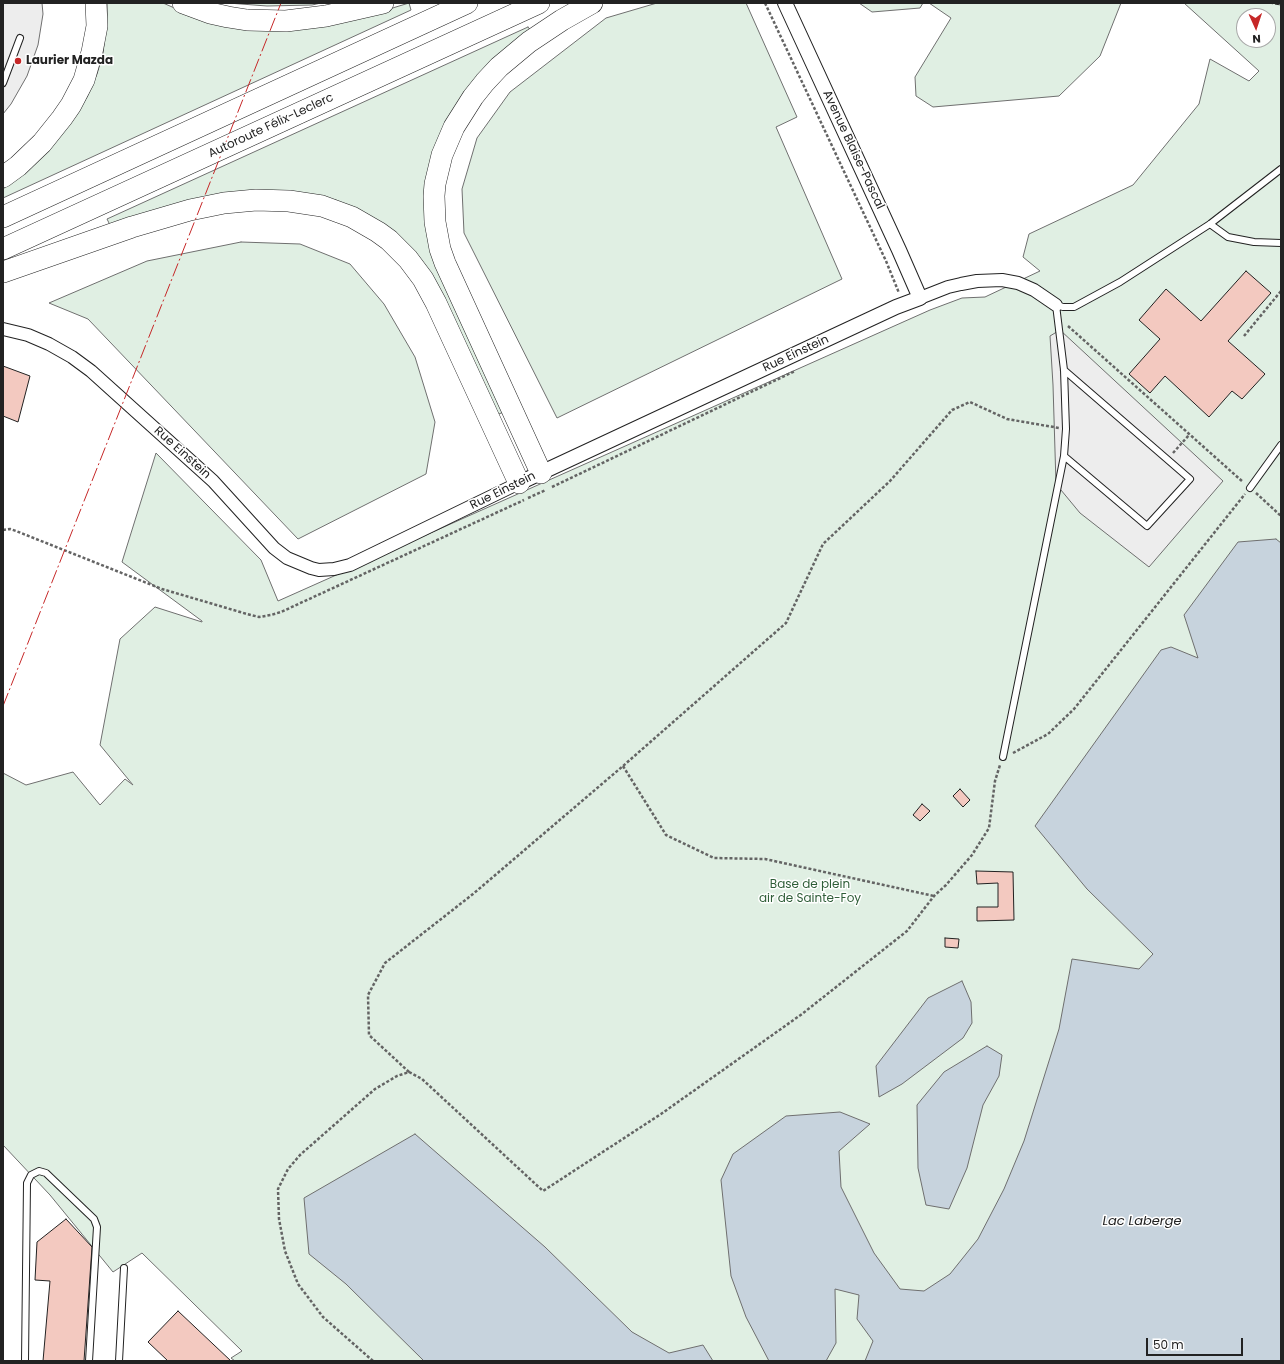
<!DOCTYPE html>
<html>
<head>
<meta charset="utf-8">
<style>
  body { margin:0 }
  #map { position:relative; width:1284px; height:1364px; overflow:hidden; background:#fff; font-family:Poppins,sans-serif }
  canvas { display:block }
  .frame { position:absolute; inset:0; border:4px solid #222; pointer-events:none }
  .north { position:absolute; left:1236px; top:8px; width:40px; height:40px; box-sizing:border-box; background:#fff; border:1px solid #a7a7a7; border-radius:50%; rotate:177deg; font-size:11px; font-weight:700; line-height:16px; text-align:center; color:#222 }
  .north::after { content:''; display:block; margin:auto; width:14px; height:18px; background:#c62828; clip-path:polygon(50% 0,100% 100%,50% 72%,0 100%) }
  .scale { position:absolute; left:1146px; top:1338px; width:97px; height:18px; box-sizing:border-box; border:2px solid #222; border-top:0; padding-left:5px; font-size:12px; line-height:14px; white-space:nowrap; color:#222; -webkit-text-stroke:3px #fff; paint-order:stroke }
</style>
</head>
<body>
<div id="map">
<canvas width="1284" height="1364"></canvas>
<div class="frame"></div>
<div class="north">N</div>
<div class="scale">50 m</div>
</div>
<script>
const ctx = document.querySelector('canvas').getContext('2d');
ctx.lineJoin = 'round';
function fill(path, color) { ctx.fillStyle = color; ctx.fill(path, 'evenodd'); }
const poly = rows => new Path2D(rows.map(r => 'M' + r).join(''));
function stroke(path, color, width, dash) { ctx.strokeStyle = color; ctx.lineWidth = width; ctx.lineCap = dash ? 'butt' : 'round'; ctx.setLineDash(dash || []); ctx.stroke(path); }
function label(font, color, halo, rows, align = 'center') {
  ctx.font = font + ' Poppins,sans-serif'; ctx.lineWidth = 3; ctx.setLineDash([]); ctx.textBaseline = 'middle'; ctx.strokeStyle = halo; ctx.fillStyle = color; for (const [text, x, y, turn = 0] of rows) {
    ctx.save(); ctx.translate(x, y); ctx.rotate((+turn || 0) * Math.PI / 180); ctx.textAlign = isNaN(turn) ? turn : align; if (halo) ctx.strokeText(text, 0, 0); ctx.fillText(text, 0, 0); ctx.restore();
  }
}
const green = poly([
  [107,3,163,3,202,20,363,17,409,3,411,10,3,198,3,189,19,176,73,120,87,97,97,74,103,54,107,14,107,3],
  [228,3,321,3,312,5,267,6,228,3],
  [657,3,746,3,797,117,776,127,842,279,557,418,464,233,462,189,477,138,510,92,606,18,657,3],
  [859,3,923,3,920,8,872,12,859,3],
  [929,3,1121,3,1100,56,1059,96,933,107,916,96,915,77,951,18,929,3],
  [1184,3,1281,3,1281,1361,235,1361,231,1358,242,1351,142,1253,113,1272,50,1195,3,1145,3,773,26,785,73,772,100,805,125,779,133,785,100,745,120,639,155,607,202,622,202,621,122,562,156,453,261,560,278,601,930,310,962,298,985,297,1040,271,1023,257,1029,234,1133,185,1199,104,1210,59,1249,81,1259,71,1184,3],
  [1244,16,1268,16,1268,40,1244,40,1244,16],
  [528,27,531,31,504,51,426,195,504,412,496,415,436,284,336,200,110,225,107,219,528,27],
  [241,242,300,244,350,264,384,304,415,357,435,422,426,474,298,539,88,319,49,303,147,261,241,242]
]);
fill(green, '#e0efe3');
stroke(green, '#6f6f6f', 1);
const parking = poly([
  [3,3,42,3,43,14,38,45,27,76,11,104,3,114,3,3],
  [1060,330,1223,481,1149,567,1080,513,1056,484,1053,385,1050,336,1060,330]
]);
fill(parking, '#ededed');
stroke(parking, '#6f6f6f', 1);
const water = poly([
  [1276,539,1281,543,1281,1361,865,1361,873,1341,857,1319,859,1295,835,1289,836,1343,826,1361,769,1361,746,1317,731,1276,721,1180,733,1154,786,1116,840,1112,870,1124,839,1151,841,1187,874,1253,900,1289,924,1291,950,1274,978,1239,1004,1189,1024,1141,1059,1029,1072,959,1139,969,1153,954,1087,889,1035,826,1161,650,1171,647,1198,658,1184,615,1238,542,1276,539],
  [962,981,971,1002,972,1023,963,1038,902,1084,879,1097,876,1066,928,998,962,981],
  [987,1046,1002,1055,999,1076,983,1105,967,1168,949,1209,926,1205,918,1168,917,1105,944,1072,987,1046],
  [415,1134,545,1247,632,1332,669,1353,703,1345,713,1361,424,1361,346,1284,309,1254,304,1198,415,1134]
]);
fill(water, '#c7d3dd');
stroke(water, '#6f6f6f', 1);
const building = poly([
  [1246,271,1271,293,1228,341,1265,374,1242,399,1232,391,1209,417,1165,376,1150,393,1129,374,1160,339,1139,320,1166,289,1201,321,1246,271],
  [3,366,30,376,18,422,3,416,3,366],
  [960,789,970,800,963,807,953,796,960,789],
  [922,804,930,811,920,821,913,815,922,804],
  [976,871,1013,872,1014,920,977,921,977,907,998,907,998,883,977,884,976,871],
  [945,938,959,939,958,948,945,947,945,938],
  [66,1219,92,1247,84,1361,43,1361,50,1281,35,1280,37,1242,66,1219],
  [178,1311,231,1361,168,1361,148,1342,178,1311]
]);
fill(building, '#f3c9c0');
stroke(building, '#222', 1);
const service = poly([
  [3,83,20,38],
  [1210,224,1228,237,1254,242,1281,243],
  [1064,370,1190,479,1147,526,1064,456,1066,429,1064,370,1056,305,1063,307,1074,307,1120,282,1210,224,1281,169],
  [1250,488,1281,445],
  [1003,757,1064,456],
  [25,1361,27,1183,31,1175,39,1171,46,1173,94,1219,97,1227,89,1361],
  [119,1361,124,1268]
]);
const minor = poly([
  [920,298,948,287,961,284,977,281,1002,280,1018,283,1034,290,1056,305],
  [3,329,28,335,49,344,72,357,91,371,213,481,274,548,287,558,311,568,319,570,334,569,350,565,519,483]
]);
const tertiary = poly([
  [519,483,896,307,920,298,899,250,785,3]
]);
const motorway = poly([
  [183,3,210,13,228,17,247,20,286,21,326,16,383,3],
  [3,177,18,166,42,143,62,118,71,105,84,80,92,52,97,26,96,3],
  [3,217,467,3],
  [3,249,539,3],
  [3,272,132,227,190,210,224,203,256,200,289,201,322,206,352,217,378,232,389,240,408,259,423,279,436,303,519,483],
  [541,473,445,263,440,249,435,222,434,196,435,184,442,155,454,127,473,97,485,82,499,67,529,42,562,20,592,3]
]);
stroke(service, '#222', 8);
stroke(minor, '#222', 14);
stroke(tertiary, '#222', 16);
stroke(motorway, '#222', 22);
stroke(poly([
  [765,3,886,261,899,293],
  [1068,326,1243,482],
  [1244,336,1281,291],
  [1173,453,1189,435],
  [552,487,795,371],
  [1256,493,1281,516],
  [528,498,546,490],
  [3,530,10,529,16,531,162,589,247,614,259,617,271,615,281,612,524,500],
  [1013,753,1048,734,1074,709,1245,494],
  [623,766,666,835,714,858,765,859,934,896],
  [409,1072,369,1035,368,995,385,963,473,894,623,766,786,623,823,544,890,481,952,410,970,402,1007,419,1059,428],
  [373,1361,323,1317,298,1284,285,1251,279,1219,278,1189,288,1169,300,1155,375,1089,397,1076,409,1072,422,1079,543,1191,661,1114,802,1014,907,931,934,896,946,885,972,855,989,828,995,781,1000,765]
]), '#646464', 2.5, [3, 2]);
stroke(service, '#fff', 6);
stroke(minor, '#fff', 12);
stroke(tertiary, '#fff', 14);
stroke(motorway, '#fff', 21);
stroke(poly([
  [1268,3,1281,5]
]), '#222', 1, [5, 2]);
stroke(poly([
  [3,706,281,3]
]), '#c62828', 1, [14, 3, 2, 3]);
for (const [x, y, r, color] of [
  [18,61,4,"#c62828"]
]) { const dot = new Path2D(); dot.arc(x, y, r, 0, 2 * Math.PI); ctx.fillStyle = color; ctx.fill(dot); stroke(dot, '#fff', 1.5); }
label('bold 12px', '#222', '#fff', [
  ["Laurier Mazda",26,61]
], 'left');
label('12px', '#222', '#fff', [
  ["Autoroute Félix-Leclerc",271,126,-25],
  ["Avenue Blaise-Pascal",853,150,65],
  ["Rue Einstein",796,354,-25],
  ["Rue Einstein",182,453,42],
  ["Rue Einstein",503,491,-26]
]);
label('12px', '#2f5e38', '#fff', [
  ["Base de plein",810,885],
  ["air de Sainte-Foy",810,899]
]);
label('italic 13px', '#222', '#fff', [
  ["Lac Laberge",1142,1222]
]);
</script>
</body>
</html>
